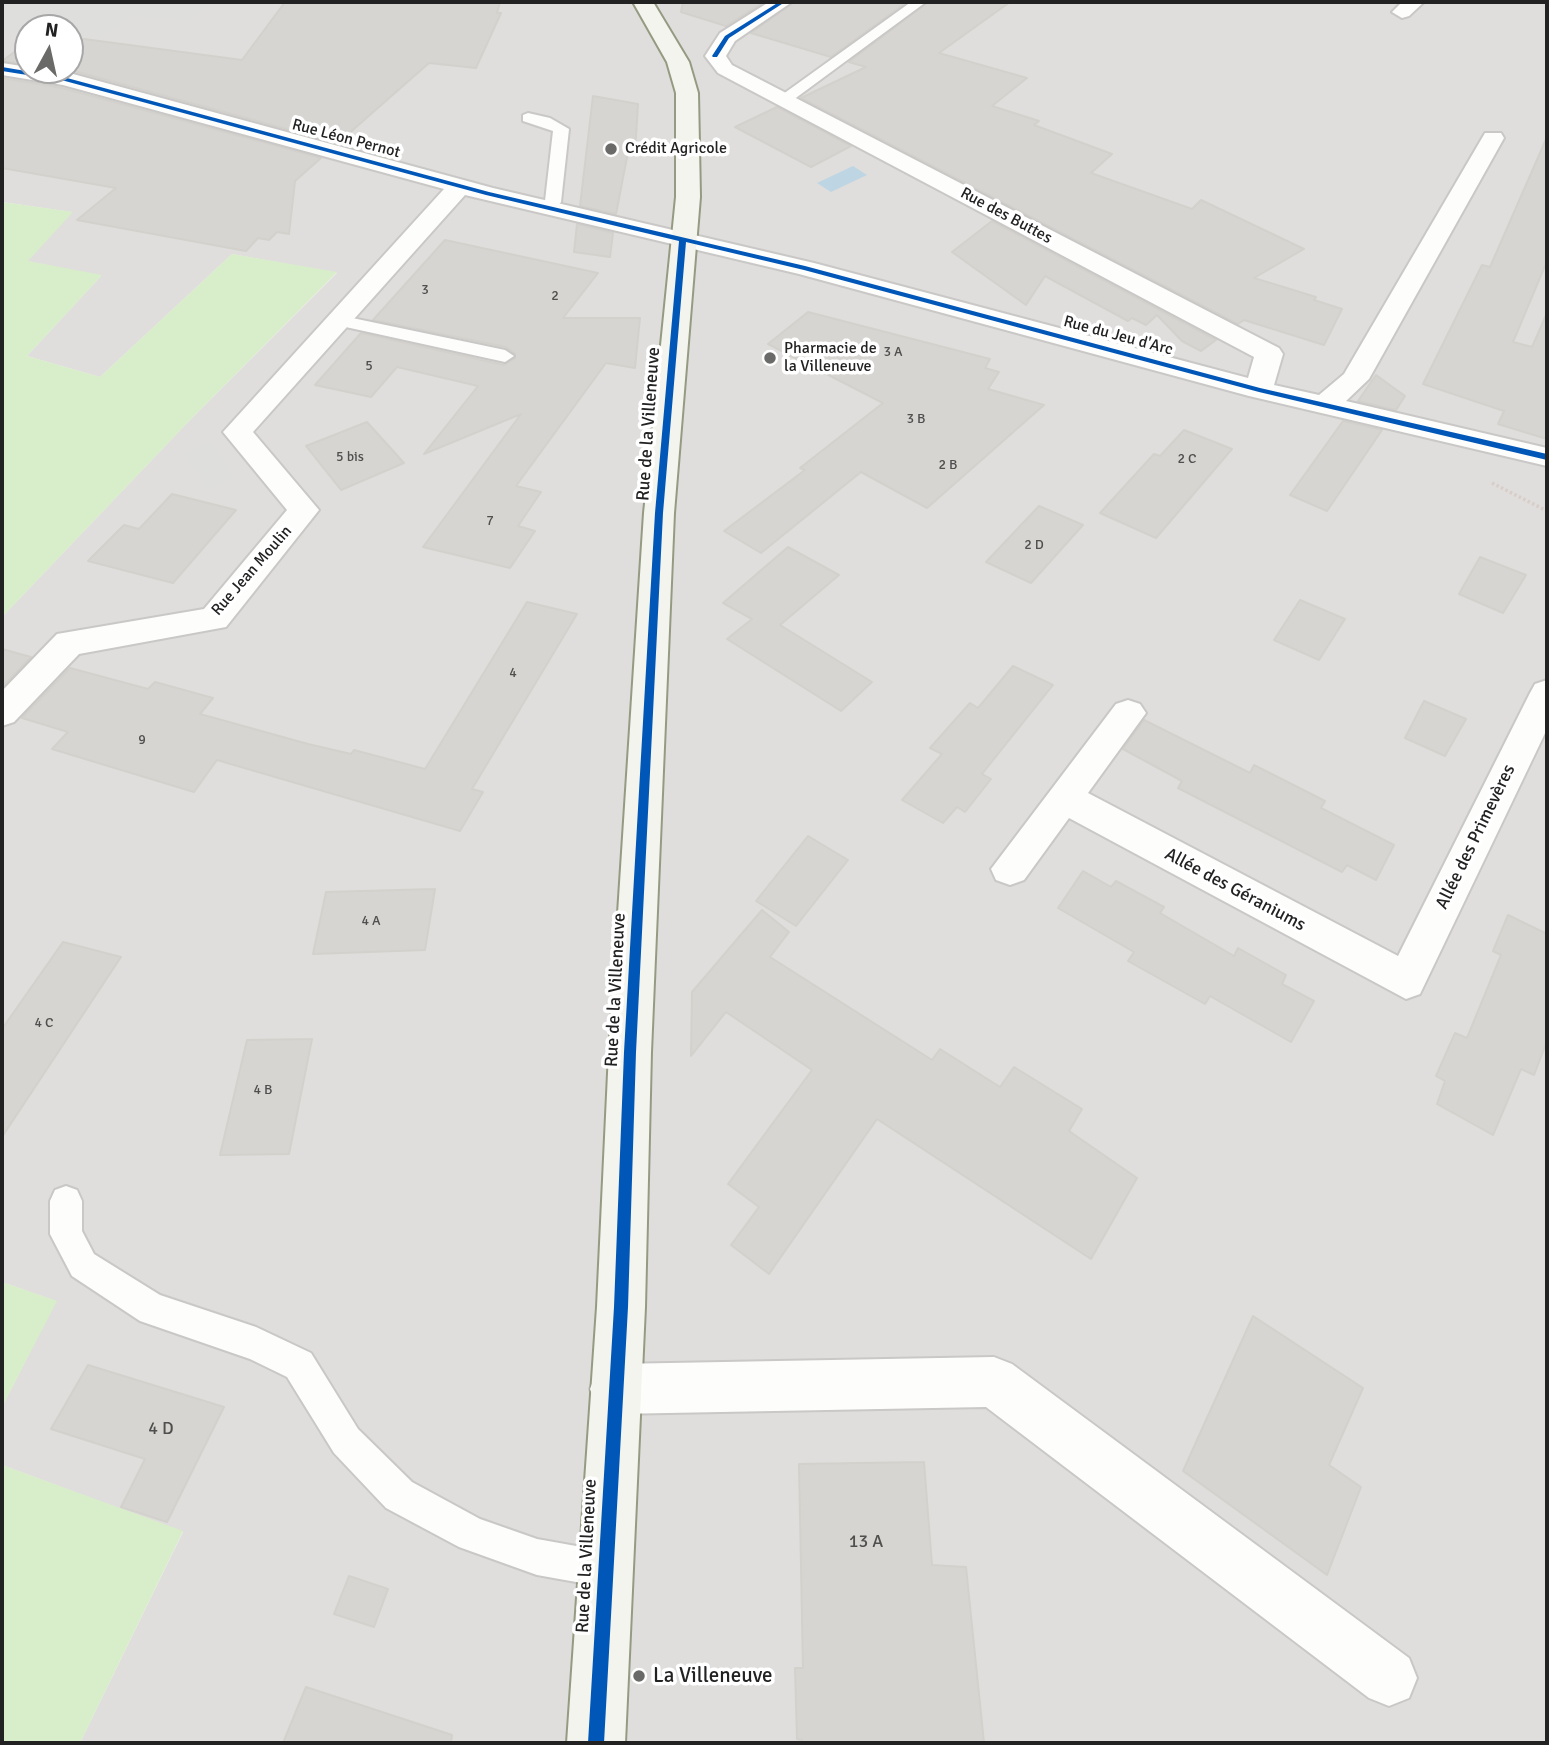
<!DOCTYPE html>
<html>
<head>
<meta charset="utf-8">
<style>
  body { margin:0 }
  #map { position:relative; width:1549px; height:1745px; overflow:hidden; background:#f0efeb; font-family:Signika,sans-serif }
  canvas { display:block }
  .frame { position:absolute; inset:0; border:4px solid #222; pointer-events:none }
  .north { position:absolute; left:14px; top:14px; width:70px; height:70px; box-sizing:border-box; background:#fff; border:2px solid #a7a7a7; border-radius:50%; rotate:8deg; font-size:19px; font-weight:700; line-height:28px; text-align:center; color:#222 }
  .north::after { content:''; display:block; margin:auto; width:24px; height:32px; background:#6a6a68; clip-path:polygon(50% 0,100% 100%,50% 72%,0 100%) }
</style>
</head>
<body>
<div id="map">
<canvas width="1549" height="1745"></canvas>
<div class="frame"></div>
<div class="north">N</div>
</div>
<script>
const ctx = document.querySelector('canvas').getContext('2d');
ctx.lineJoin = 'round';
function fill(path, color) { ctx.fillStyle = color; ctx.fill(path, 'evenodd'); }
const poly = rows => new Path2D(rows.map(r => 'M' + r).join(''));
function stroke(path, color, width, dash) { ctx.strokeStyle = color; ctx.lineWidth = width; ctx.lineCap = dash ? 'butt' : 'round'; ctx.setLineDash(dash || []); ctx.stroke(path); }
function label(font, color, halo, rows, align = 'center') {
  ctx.font = font + ' Signika,sans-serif'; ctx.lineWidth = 7; ctx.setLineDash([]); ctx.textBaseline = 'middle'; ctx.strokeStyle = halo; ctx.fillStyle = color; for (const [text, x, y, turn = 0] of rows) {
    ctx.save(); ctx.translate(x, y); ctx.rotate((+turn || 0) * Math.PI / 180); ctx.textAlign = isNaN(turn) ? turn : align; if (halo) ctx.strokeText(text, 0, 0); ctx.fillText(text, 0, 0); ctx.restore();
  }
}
fill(poly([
  [2,2,1547,2,1547,1743,80,1743,183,1532,2,1465,2,1407,56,1301,2,1282,2,617,190,420,337,273,232,254,100,377,27,356,101,276,27,261,72,212,2,202],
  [28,28,70,28,70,70,28,70]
]), '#dfdedc');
fill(poly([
  [14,2,213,2,189,21,131,15,102,36,90,34,78,43,70,42,70,28,28,28,28,35,2,32,2,9],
  [211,442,235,478,207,489,184,452]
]), '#dededc');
fill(poly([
  [2,202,73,212,28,261,102,275,27,356,100,377,232,254,337,272,190,420,2,617],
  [2,1282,57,1301,2,1407],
  [2,1465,183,1531,80,1743,2,1743]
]), '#d8edca');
fill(poly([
  [853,166,867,175,831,192,817,183]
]), '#bed6e3');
const building = poly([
  [285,2,500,2,497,13,501,13,476,68,429,63,338,143,74,71,58,70,70,70,70,42,78,43,84,39,242,60,285,2],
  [683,2,764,2,726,26,681,12,683,2],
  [794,2,907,2,831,57,751,33,794,2],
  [928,2,1010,2,939,53,1027,78,992,106,1039,121,1034,125,1112,154,1091,173,1192,209,1201,200,1304,249,1254,278,1316,297,1314,300,1342,309,1324,345,1244,320,1238,324,801,98,866,67,849,62,928,2],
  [20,48,28,48,28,64,2,61,20,48],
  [2,78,62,88,321,158,295,181,289,234,277,232,269,240,258,238,246,251,77,220,116,188,2,168,2,78],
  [593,96,638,104,635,152,628,152,616,214,580,206,593,96],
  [777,107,851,146,811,167,735,127,777,107],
  [1547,137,1547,261,1513,342,1532,347,1547,313,1547,439,1498,424,1504,411,1423,384,1482,265,1490,267,1547,137],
  [992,221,1216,340,1201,351,1182,341,1157,315,1146,325,1132,318,1128,321,1045,276,1026,305,952,252,992,221],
  [577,224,613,233,610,257,574,252,577,224],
  [445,240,598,273,563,318,640,318,635,368,606,363,516,486,541,492,518,526,535,531,510,568,423,547,521,414,424,454,478,386,397,367,371,397,315,385,361,333,504,365,515,358,515,354,506,347,373,320,445,240],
  [808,312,990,359,985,368,999,372,988,389,1044,405,927,508,861,472,761,553,724,531,805,470,800,468,883,403,768,344,808,312],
  [1376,375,1405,396,1396,410,1358,401,1376,375],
  [1343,421,1382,430,1327,511,1290,495,1343,421],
  [367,422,404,463,341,490,306,446,367,422],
  [1184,430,1232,449,1156,538,1100,513,1154,454,1160,456,1184,430],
  [172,494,236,510,173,583,88,561,124,525,139,529,172,494],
  [1039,506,1083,525,1031,583,986,562,1039,506],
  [788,547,839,575,780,625,872,682,841,711,727,639,752,619,723,603,788,547],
  [1480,557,1526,575,1503,613,1459,594,1480,557],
  [1300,600,1345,619,1319,660,1274,640,1300,600],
  [527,602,577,614,472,789,483,792,460,831,217,760,194,792,52,749,68,732,22,718,70,668,148,689,155,682,213,698,200,714,308,744,351,754,354,750,425,769,527,602],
  [2,649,31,657,2,687,2,649],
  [1013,666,1053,685,982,774,991,779,965,812,957,807,943,823,902,800,942,754,930,748,970,703,978,708,1013,666],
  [1424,701,1466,719,1445,756,1405,738,1424,701],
  [1144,720,1250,773,1254,765,1325,801,1321,808,1394,845,1376,880,1347,865,1342,872,1178,788,1182,781,1123,749,1144,720],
  [808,836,848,860,796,926,756,901,808,836],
  [1083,871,1111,887,1116,881,1164,907,1160,913,1234,956,1238,948,1286,975,1282,984,1314,1001,1291,1042,1210,996,1205,1004,1128,961,1134,952,1058,908,1083,871],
  [435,889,425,950,313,954,326,892,435,889],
  [762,910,789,932,770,957,932,1060,940,1049,1000,1087,1014,1067,1082,1109,1069,1131,1137,1178,1091,1259,877,1119,769,1274,731,1245,759,1207,728,1184,812,1070,726,1012,691,1056,692,992,762,910],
  [1508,915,1547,934,1547,1041,1534,1075,1521,1069,1493,1135,1437,1104,1445,1081,1436,1076,1455,1033,1467,1038,1501,955,1493,951,1508,915],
  [63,942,121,957,2,1137,2,1029,63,942],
  [312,1039,289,1154,220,1155,247,1040,312,1039],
  [1253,1316,1363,1388,1329,1465,1361,1487,1327,1575,1183,1471,1253,1316],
  [88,1365,224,1407,167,1522,121,1507,145,1459,51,1429,88,1365],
  [924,1462,932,1565,966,1567,984,1743,802,1743,802,1740,797,1739,795,1668,803,1668,799,1464,924,1462],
  [349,1576,388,1589,374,1627,334,1614,349,1576],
  [306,1687,452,1735,451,1743,283,1743,306,1687]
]);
fill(building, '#d7d5d2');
stroke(building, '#d3d1cc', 2);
const lane = poly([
  [911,2,926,2,789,103,779,103,779,97,911,2],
  [528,113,550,118,569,129,561,202,554,211,548,213,540,208,545,201,553,131,523,121,523,115,528,113],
  [338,315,505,350,514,356,505,362,332,324,329,320,338,315],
  [66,1186,77,1190,82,1201,82,1231,94,1254,160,1295,256,1327,311,1353,358,1429,412,1482,480,1519,537,1539,604,1551,617,1556,622,1569,617,1582,604,1587,537,1575,459,1547,386,1508,334,1453,287,1377,250,1359,140,1321,72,1276,50,1234,50,1201,55,1190,66,1186]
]);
const street = poly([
  [769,2,792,2,735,41,726,56,732,65,1279,348,1283,354,1274,385,1319,395,1344,374,1485,133,1501,133,1504,138,1369,379,1346,401,1547,448,1547,466,1249,396,799,274,465,195,253,432,319,510,226,627,79,654,14,722,2,726,2,691,57,634,204,609,287,510,223,432,444,189,63,85,2,75,2,63,28,67,28,70,73,74,493,188,814,263,1248,378,1254,357,718,73,705,56,720,33,769,2],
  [1402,2,1424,2,1409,16,1402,18,1392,12,1402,2],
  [1547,680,1547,729,1420,994,1406,999,1069,818,1024,880,1010,885,996,880,991,869,1116,704,1128,700,1140,704,1146,713,1088,793,1398,956,1530,693,1535,684,1547,680],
  [994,1357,1012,1364,1409,1658,1417,1678,1409,1698,1389,1706,1369,1698,986,1407,615,1414,597,1407,590,1389,597,1371,615,1364,994,1357]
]);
const secondary = poly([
  [633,2,653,2,689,62,698,93,700,197,674,513,651,1052,645,1307,625,1743,567,1743,597,1307,609,1052,644,513,676,197,676,93,667,62,633,2]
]);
stroke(lane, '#c9c8c7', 4);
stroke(street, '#c9c8c7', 4);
stroke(secondary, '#959b82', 4);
stroke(poly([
  [1492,483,1547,511]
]), '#d8cdc9', 3.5, [2.5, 2.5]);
fill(lane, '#fdfdfc');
fill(street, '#fdfdfc');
fill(secondary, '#f3f4ed');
fill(poly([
  [779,2,785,2,729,38,717,57,713,57,712,56,725,36,779,2],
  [2,67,67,78,489,192,805,266,1260,388,1547,454,1547,460,1259,392,804,270,686,242,663,513,636,1052,628,1307,604,1743,588,1743,614,1307,624,1052,655,513,679,241,486,195,65,81,2,71,2,67]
]), '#0057b8');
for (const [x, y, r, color] of [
  [611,149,7,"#6a6a68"],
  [770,358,7,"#6a6a68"],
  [639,1676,7,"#6a6a68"]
]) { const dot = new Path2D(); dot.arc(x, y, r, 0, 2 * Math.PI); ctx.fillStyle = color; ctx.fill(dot); stroke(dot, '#fff', 2.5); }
label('14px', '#4f4f4e', null, [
  ["3",425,290],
  ["2",555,296],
  ["3 A",893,352],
  ["5",369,366],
  ["3 B",916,419],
  ["5 bis",350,457],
  ["2 C",1187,459],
  ["2 B",948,465],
  ["7",490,521],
  ["2 D",1034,545],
  ["4",513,673],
  ["9",142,740],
  ["4 A",371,921],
  ["4 C",44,1023],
  ["4 B",263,1090]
]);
label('16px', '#222', '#fff', [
  ["Rue Léon Pernot",346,139,15],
  ["Rue des Buttes",1006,216,28],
  ["Rue du Jeu d'Arc",1118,336,15],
  ["Rue Jean Moulin",252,571,-49]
]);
label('16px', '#222', '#fff', [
  ["Crédit Agricole",625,149],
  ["Pharmacie de",784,349],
  ["la Villeneuve",784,367]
], 'left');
label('18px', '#222', '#fff', [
  ["Rue de la Villeneuve",649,424,-86],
  ["Allée des Primevères",1476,837,-64],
  ["Allée des Géraniums",1235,890,28],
  ["Rue de la Villeneuve",616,990,-87],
  ["Rue de la Villeneuve",587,1556,-87]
]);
label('18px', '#4f4f4e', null, [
  ["4 D",161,1429],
  ["13 A",866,1542]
]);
label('21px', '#222', '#fff', [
  ["La Villeneuve",653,1676]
], 'left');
</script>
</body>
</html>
